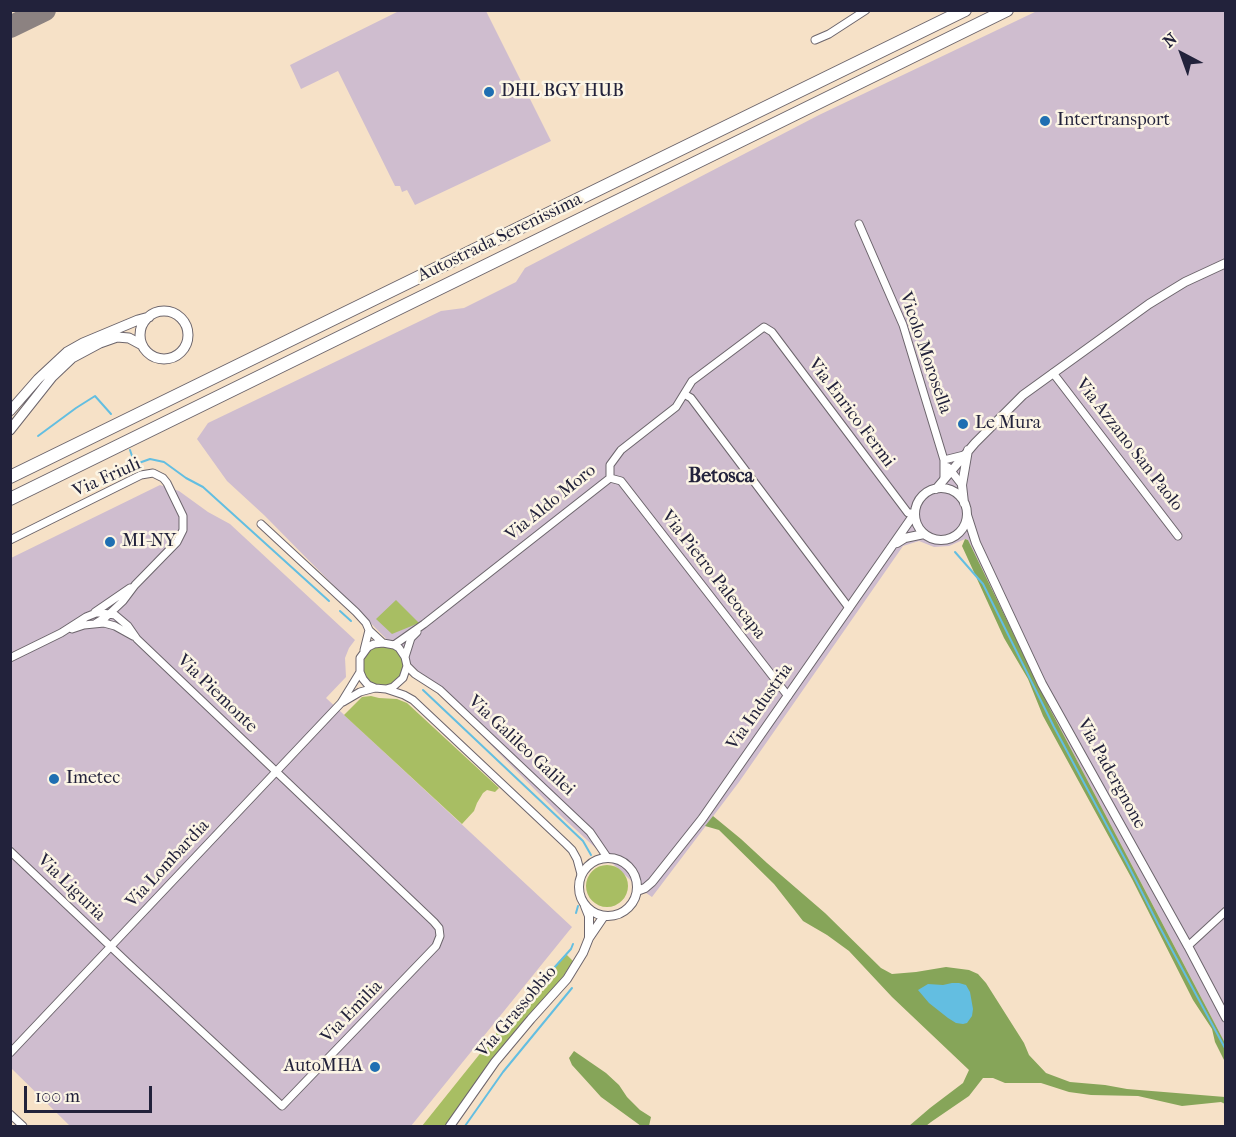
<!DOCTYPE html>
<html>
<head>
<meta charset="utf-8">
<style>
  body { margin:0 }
  #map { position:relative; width:1236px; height:1137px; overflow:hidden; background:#f6e1c7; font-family:"IM FELL French Canon",serif }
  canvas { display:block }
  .frame { position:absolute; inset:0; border:12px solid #22223b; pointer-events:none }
  .north { position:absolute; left:1152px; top:24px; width:60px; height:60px; -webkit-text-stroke:4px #fcf5e5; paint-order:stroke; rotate:319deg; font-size:16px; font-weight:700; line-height:24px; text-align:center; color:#22223b }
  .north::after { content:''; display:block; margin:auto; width:21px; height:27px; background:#22223b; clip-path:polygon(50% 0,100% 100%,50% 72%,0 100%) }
  .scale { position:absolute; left:24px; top:1086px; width:128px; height:27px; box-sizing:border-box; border:3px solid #22223b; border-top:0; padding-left:8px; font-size:18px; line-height:21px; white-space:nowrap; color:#22223b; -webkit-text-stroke:4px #fcf5e5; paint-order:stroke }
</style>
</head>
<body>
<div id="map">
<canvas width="1236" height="1137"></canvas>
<div class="frame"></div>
<div class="north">N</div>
<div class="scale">100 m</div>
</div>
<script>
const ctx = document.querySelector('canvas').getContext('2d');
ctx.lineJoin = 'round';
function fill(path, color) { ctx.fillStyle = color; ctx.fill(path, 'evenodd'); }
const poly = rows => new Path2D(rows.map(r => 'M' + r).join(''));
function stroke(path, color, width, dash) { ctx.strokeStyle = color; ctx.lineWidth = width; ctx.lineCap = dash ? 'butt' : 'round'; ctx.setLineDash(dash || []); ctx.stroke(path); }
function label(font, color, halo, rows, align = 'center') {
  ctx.font = font + ' "IM FELL French Canon",serif'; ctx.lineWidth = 5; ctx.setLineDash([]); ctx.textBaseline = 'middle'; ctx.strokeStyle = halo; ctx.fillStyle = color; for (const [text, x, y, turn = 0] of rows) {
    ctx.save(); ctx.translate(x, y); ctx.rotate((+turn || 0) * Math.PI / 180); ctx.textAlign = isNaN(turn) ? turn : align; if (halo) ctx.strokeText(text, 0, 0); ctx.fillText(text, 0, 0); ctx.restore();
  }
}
fill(poly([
  [401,10,486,11,551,141,415,205,407,190,402,192,400,186,395,186,338,71,301,89,290,65],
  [1037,11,1225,11,1225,1043,1050,709,968,540,965,539,949,546,934,547,919,541,903,546,739,782,652,897,639,888,561,816,264,515,227,481,197,439,208,423,441,311,464,308,516,282,525,268,819,115],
  [160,485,179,491,208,512,230,524,355,640,349,648,345,658,346,677,326,698,572,927,411,1126,70,1126,11,1068,11,558]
]), '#cfbdcf');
fill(poly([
  [396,600,419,623,392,634,376,619],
  '363 666a20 20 0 1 1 40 0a20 20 0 1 1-40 0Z',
  [371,696,379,698,397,699,407,703,499,788,495,792,487,790,483,793,477,803,474,811,462,824,344,715,362,697],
  '586 886a21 21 0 1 1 42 0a21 21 0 1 1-42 0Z',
  [566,954,573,961,557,986,482,1075,446,1126,422,1126,519,1005]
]), '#a8be63');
fill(poly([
  [965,539,968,540,1050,709,1225,1043,1225,1062,1215,1042,1212,1029,1193,1000,1132,879,1043,716,1028,679,1004,638,962,546],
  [713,816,741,839,767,863,825,913,881,968,892,974,916,972,946,967,969,970,978,974,986,983,1024,1043,1029,1055,1046,1073,1070,1082,1105,1085,1127,1089,1225,1097,1225,1104,1221,1102,1182,1106,1138,1096,1091,1095,1069,1092,1041,1083,1005,1083,993,1078,983,1078,969,1096,931,1122,926,1126,909,1126,930,1108,963,1083,969,1070,892,997,849,951,827,935,803,921,774,884,719,830,705,826],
  [574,1051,606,1073,619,1085,627,1097,640,1110,651,1117,649,1126,641,1126,601,1097,592,1087,572,1065,569,1058]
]), '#86a559');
fill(poly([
  [952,983,959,983,966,985,970,992,973,1009,972,1016,967,1023,963,1024,956,1023,948,1018,929,1003,918,990,928,984,943,985]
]), '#63bee1');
stroke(poly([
  [38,436,76,408,95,396,111,414],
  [130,450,132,456],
  [136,464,150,459,164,462,186,478,203,487,329,601],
  [955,552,983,584,1054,727,1127,863,1158,924,1226,1050],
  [340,611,351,621],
  [423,690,583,841,591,855],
  [576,913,578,906],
  [518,1008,571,949,573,944],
  [465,1126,503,1072,572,988]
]), '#63bee1', 2);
stroke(poly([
  [10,27,45,10]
]), '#8c8281', 22);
const minor = poly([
  [815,40,829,34,866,10],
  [859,224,903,325,944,460,944,479],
  [1053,373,1178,536],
  [684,394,691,398,849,608],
  [944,460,964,455],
  [948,467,962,485],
  [610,478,610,465,621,450,676,407,692,381,764,327,772,332,905,509,908,513,915,513],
  [610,478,621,481,788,696],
  [261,524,356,612,366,623,369,630,383,643],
  [10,540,141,475,153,473,163,478,167,483,183,516,183,530,177,542,135,585,123,601,106,617,96,623],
  [95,612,130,588],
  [72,629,84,625,104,623,115,626,133,636],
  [394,645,424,624,610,478],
  [364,650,369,630],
  [405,657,411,638,417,632],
  [10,658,61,633,86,617,96,613,102,613,115,615,128,626,137,639,434,922,439,928,440,936,436,946,282,1106,129,964,10,851],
  [407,666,415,674,440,690,590,832,607,857],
  [386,689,393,687,403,678,407,666,405,657,399,648,394,645,383,643,374,644,368,647,360,658,360,672,363,679,368,685,375,688,386,689,404,695,413,700,566,844,572,850,577,859,581,874],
  [343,702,360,692,375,688],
  [1188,946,1226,911],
  [10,1053,341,703,360,672],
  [10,1114,23,1126]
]);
const tertiary = poly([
  '915 514a26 26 0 1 1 52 0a26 26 0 1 1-52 0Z',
  [936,489,975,443,1023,395,1149,304,1185,282,1226,263],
  [964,503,962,485,968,450],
  [967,515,976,543,1042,684,1188,946,1226,1018],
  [897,543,905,538,924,534],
  '579 887a29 29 0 1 1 58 0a29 29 0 1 1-58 0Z',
  [637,891,645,888,652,882,702,819,915,513],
  [585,906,589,916,589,938],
  [450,1126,495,1062,531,1019,567,979,583,953,589,938,604,916]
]);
const secondary = poly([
  '140 335a24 24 0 1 1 48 0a24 24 0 1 1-48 0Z',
  [10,411,38,379,67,352,83,343,138,320,149,317],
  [10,430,52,377,72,358,100,343,117,337,129,338,142,345]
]);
const motorway = poly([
  [10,477,965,10],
  [10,499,1007,10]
]);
stroke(minor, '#6c656c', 9);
stroke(tertiary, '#6c656c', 10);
stroke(secondary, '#6c656c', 11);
stroke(motorway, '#6c656c', 14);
stroke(minor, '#fff', 7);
stroke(tertiary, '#fff', 8);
stroke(secondary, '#fff', 9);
stroke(motorway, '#fff', 12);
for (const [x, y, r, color] of [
  [489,92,6,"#1f6fb2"],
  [1045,121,6,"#1f6fb2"],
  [963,424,6,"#1f6fb2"],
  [110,542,6,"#1f6fb2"],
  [54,779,6,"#1f6fb2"],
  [375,1067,6,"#1f6fb2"]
]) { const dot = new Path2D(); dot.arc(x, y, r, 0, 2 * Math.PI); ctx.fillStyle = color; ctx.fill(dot); stroke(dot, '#fcf5e5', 2); }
label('18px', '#22223b', '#fcf5e5', [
  ["DHL BGY HUB",501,92],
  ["Intertransport",1057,121],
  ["Le Mura",975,424],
  ["MI-NY",122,542],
  ["Imetec",66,779],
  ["AutoMHA",363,1067,"right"]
], 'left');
label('18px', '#22223b', '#fcf5e5', [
  ["Autostrada Serenissima",500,238,-26],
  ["Vicolo Morosella",925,353,71],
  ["Via Enrico Fermi",851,413,53],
  ["Via Azzano San Paolo",1129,445,52],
  ["Via Friuli",107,478,-24],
  ["Via Aldo Moro",551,503,-39],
  ["Via Pietro Paleocapa",713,575,52],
  ["Via Piemonte",217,694,44],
  ["Via Industria",760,707,-55],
  ["Via Galileo Galilei",521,746,43],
  ["Via Padergnone",1111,774,61],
  ["Via Lombardia",168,864,-47],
  ["Via Liguria",71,888,44],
  ["Via Emilia",352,1012,-46],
  ["Via Grassobbio",517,1012,-50]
]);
label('bold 20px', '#22223b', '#fcf5e5', [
  ["Betosca",721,477]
]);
</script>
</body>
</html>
